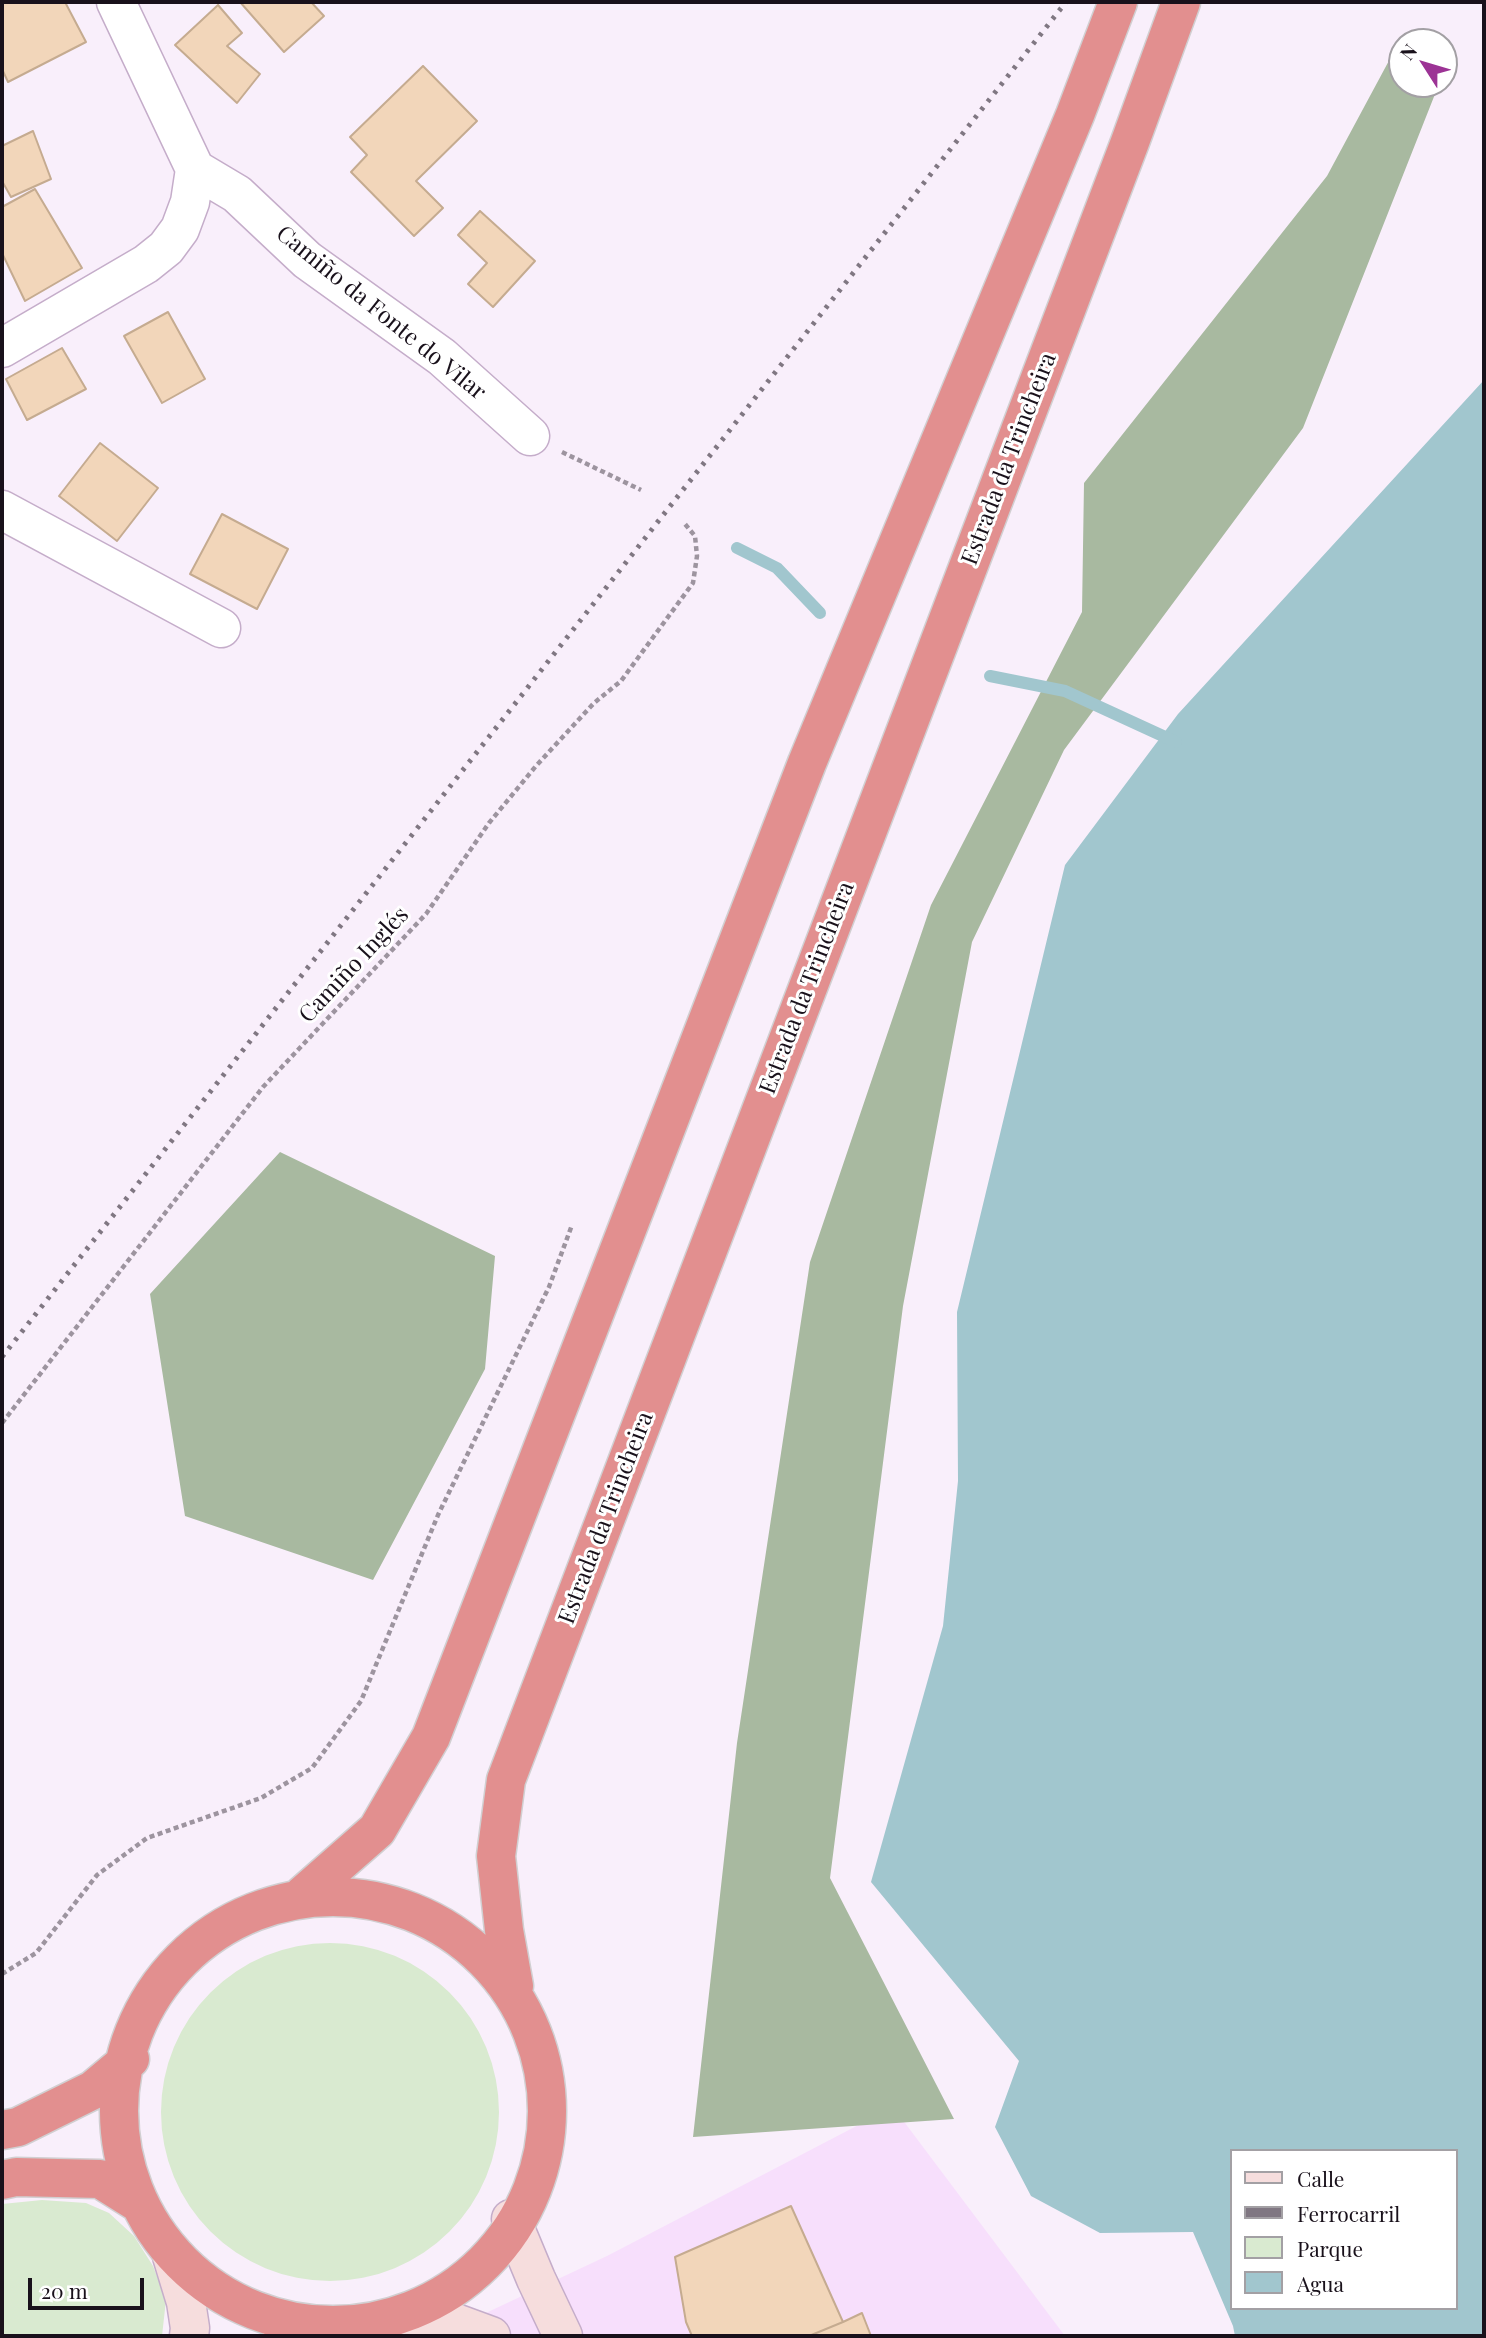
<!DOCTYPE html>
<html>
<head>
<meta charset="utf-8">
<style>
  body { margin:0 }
  #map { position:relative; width:1486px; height:2338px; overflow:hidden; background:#f9effb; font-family:"Playfair Display",serif }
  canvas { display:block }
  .frame { position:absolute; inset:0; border:4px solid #19111b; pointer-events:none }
  .legend { position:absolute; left:1230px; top:2149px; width:228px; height:161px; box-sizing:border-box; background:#fff; border:2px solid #a3a0a4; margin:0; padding:9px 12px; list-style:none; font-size:21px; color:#19111b }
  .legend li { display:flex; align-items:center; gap:14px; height:35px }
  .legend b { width:35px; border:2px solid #a3a0a4 }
  .north { position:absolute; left:1388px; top:28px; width:70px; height:70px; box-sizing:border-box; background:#fff; border:2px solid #a3a0a4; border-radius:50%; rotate:307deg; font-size:19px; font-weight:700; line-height:28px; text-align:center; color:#19111b }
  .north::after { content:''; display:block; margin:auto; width:24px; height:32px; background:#9c3395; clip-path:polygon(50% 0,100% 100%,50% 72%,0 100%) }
  .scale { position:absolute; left:28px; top:2278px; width:116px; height:32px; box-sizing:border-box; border:4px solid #19111b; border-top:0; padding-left:9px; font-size:21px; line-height:24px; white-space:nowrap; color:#19111b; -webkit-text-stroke:5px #fff; paint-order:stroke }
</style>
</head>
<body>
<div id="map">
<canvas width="1486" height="2338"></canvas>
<div class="frame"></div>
<ul class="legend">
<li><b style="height:9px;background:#f6dddd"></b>Calle</li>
<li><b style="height:9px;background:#807782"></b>Ferrocarril</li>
<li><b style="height:19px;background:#d9ead0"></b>Parque</li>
<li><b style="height:19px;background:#a1c6ce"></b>Agua</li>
</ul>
<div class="north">N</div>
<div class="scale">20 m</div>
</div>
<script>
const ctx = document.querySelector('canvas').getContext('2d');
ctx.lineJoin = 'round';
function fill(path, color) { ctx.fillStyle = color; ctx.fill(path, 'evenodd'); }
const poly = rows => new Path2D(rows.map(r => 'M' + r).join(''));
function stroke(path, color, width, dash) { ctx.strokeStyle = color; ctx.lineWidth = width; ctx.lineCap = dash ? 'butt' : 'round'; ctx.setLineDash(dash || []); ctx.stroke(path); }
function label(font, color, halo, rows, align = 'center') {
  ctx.font = font + ' "Playfair Display",serif'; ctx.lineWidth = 6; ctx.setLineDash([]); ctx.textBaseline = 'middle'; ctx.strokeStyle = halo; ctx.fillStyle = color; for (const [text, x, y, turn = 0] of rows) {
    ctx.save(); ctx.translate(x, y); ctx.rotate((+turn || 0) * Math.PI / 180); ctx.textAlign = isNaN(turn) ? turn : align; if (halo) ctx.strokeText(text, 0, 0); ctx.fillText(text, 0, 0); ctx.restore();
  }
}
fill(poly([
  [893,2107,1065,2336,437,2336,607,2256]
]), '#f7dffc');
fill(poly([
  '161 2112a169 169 0 1 1 338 0a169 169 0 1 1-338 0Z',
  [42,2200,86,2203,109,2213,134,2236,153,2266,166,2300,162,2336,2,2336,2,2204]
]), '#d9ead0');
fill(poly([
  [1399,42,1402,43,1402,84,1439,84,1303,428,1064,750,972,942,903,1306,830,1878,954,2119,693,2137,737,1743,810,1262,931,905,1082,612,1084,483,1327,176],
  [280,1152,495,1256,485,1369,373,1580,185,1516,150,1294]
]), '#a8b9a0');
fill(poly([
  [1484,380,1484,2336,1235,2336,1233,2326,1193,2232,1100,2233,1031,2196,995,2127,1019,2061,871,1882,943,1626,958,1481,957,1312,1065,865,1178,714],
  [1232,2151,1456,2151,1456,2308,1232,2308]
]), '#a1c6ce');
stroke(poly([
  [737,548,777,568,820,613],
  [990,676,1065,691,1176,742]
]), '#a1c6ce', 12);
const building = poly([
  [2,2,65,2,86,42,8,82,2,69,2,2],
  [240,2,311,2,324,16,284,52,240,2],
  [218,5,242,33,227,46,260,74,237,103,175,45,218,5],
  [423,66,477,121,416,181,443,208,414,236,351,172,367,155,350,137,423,66],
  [33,131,51,179,11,197,2,181,2,146,33,131],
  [35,189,82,268,25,301,2,253,2,207,35,189],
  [480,211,535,261,493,307,468,284,487,263,458,235,480,211],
  [168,312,205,379,162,403,124,336,168,312],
  [62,348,86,389,27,420,6,379,62,348],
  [100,443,158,488,117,541,59,496,100,443],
  [222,514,288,549,257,609,190,574,222,514],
  [791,2206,843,2322,809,2336,692,2336,686,2322,675,2257,791,2206],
  [862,2313,871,2336,809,2336,843,2322,862,2313]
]);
fill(building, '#f2d6ba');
stroke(building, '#c5ab90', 2);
const street = poly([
  [116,2,195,169],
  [195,169,237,194,307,260,442,357,530,436],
  [2,348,146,264,166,248,180,229,190,202,195,169],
  [2,510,221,628]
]);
const secondary = poly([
  [511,2219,536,2279,563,2336],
  [172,2256,186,2302,190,2328,189,2336],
  [370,2325,442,2318,491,2336],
  [282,2336,298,2326]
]);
const highway = poly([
  [303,1895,377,1830,431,1737,807,763,1075,115,1118,2],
  '119 2111a214 214 0 1 1 428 0a214 214 0 1 1-428 0Z',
  [514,1986,504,1930,496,1856,506,1780,1130,142,1181,2],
  [2,2130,18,2127,93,2090,130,2059],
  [2,2180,16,2177,100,2179,135,2201]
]);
stroke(street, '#c5adca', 41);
stroke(secondary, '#c5adca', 41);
stroke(highway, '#d1cfd1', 41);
stroke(poly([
  [562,452,641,490],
  [2,1423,263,1087,426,914,489,823,536,766,594,703,621,681,693,583,697,556,695,536,685,524],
  [2,1974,36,1953,97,1875,147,1838,261,1798,312,1768,361,1701,438,1515,549,1287,572,1225]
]), '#9d949f', 4.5, [5, 3.5]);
stroke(street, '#fff', 38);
stroke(secondary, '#f6dddd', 38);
stroke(highway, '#e28f8f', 38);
stroke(poly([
  [2,1357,1066,2]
]), '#807782', 5, [3.5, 7]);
label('23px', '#19111b', '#fff', [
  ["Camiño da Fonte do Vilar",381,313,39],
  ["Estrada da Trincheira",1009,459,-69],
  ["Camiño Inglés",354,965,-47],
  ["Estrada da Trincheira",807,988,-69],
  ["Estrada da Trincheira",606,1518,-69]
]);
</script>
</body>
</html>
